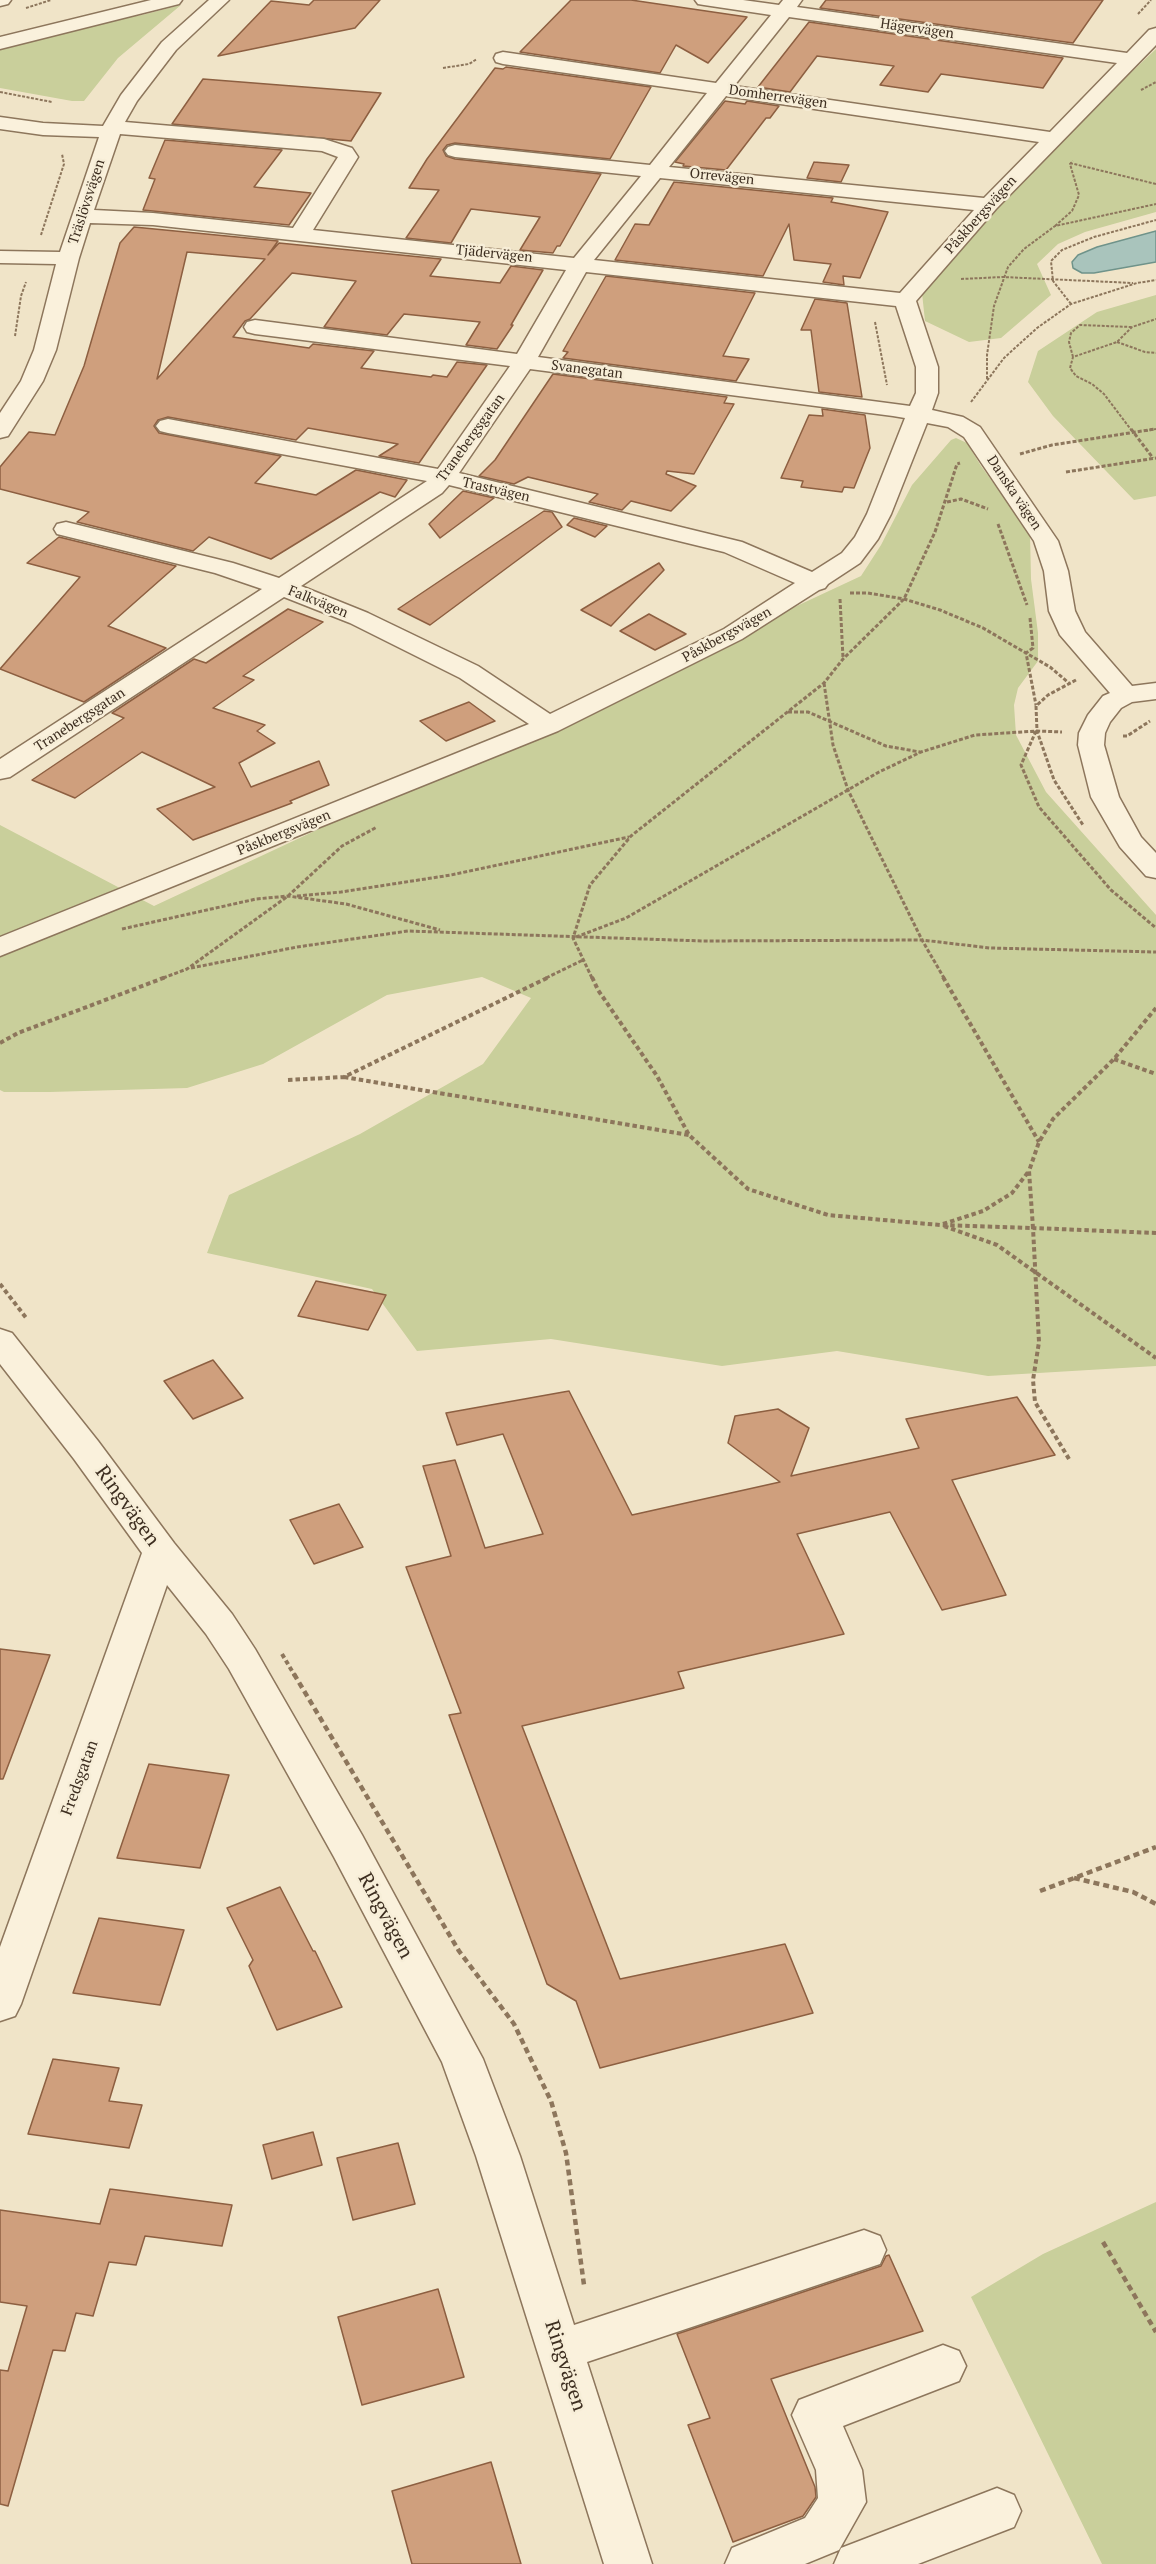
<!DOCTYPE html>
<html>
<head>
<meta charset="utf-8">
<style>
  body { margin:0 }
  canvas { display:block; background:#f0e4c8 }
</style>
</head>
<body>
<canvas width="1156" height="2564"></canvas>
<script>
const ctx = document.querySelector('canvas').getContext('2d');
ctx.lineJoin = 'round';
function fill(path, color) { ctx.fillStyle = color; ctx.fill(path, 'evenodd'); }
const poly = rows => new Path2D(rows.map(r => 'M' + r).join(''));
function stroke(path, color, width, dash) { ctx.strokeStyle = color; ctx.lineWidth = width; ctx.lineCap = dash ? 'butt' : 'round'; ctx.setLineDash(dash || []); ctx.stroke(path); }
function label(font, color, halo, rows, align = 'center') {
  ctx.font = font + ' "PT Serif",serif'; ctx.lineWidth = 5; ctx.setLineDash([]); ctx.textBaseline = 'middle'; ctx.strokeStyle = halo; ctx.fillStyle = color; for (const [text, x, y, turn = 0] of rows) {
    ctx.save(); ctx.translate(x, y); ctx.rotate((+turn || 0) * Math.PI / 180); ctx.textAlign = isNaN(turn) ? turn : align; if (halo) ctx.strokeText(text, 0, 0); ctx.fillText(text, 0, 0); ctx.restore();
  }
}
fill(poly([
  [181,5,118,58,84,101,72,101,0,88,0,49,99,22,142,15],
  [1156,49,1156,212,1085,232,1058,244,1037,264,1051,295,1001,338,969,342,925,321,922,293,994,202],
  [1156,295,1156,496,1134,500,1053,416,1028,382,1038,351,1097,312],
  [956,438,967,443,981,466,1030,533,1031,579,1038,633,1038,661,1018,688,1014,705,1016,735,1046,792,1156,915,1156,1366,988,1376,837,1351,722,1366,551,1339,417,1351,372,1289,207,1253,229,1195,360,1134,483,1064,531,998,482,977,387,995,263,1064,187,1088,50,1092,4,1092,0,1090,0,825,154,906,861,576,881,545,912,485,951,440],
  [1156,2202,1156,2564,1102,2564,971,2297,1043,2254]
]), '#c9cf9b');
const water = poly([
  [1156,231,1156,262,1094,273,1082,273,1073,268,1072,262,1078,255,1097,247,1156,231]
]);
fill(water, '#a9c4bc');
stroke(water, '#6f938a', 1.5);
const building = poly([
  [314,0,380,0,355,28,218,56,271,1,309,5,314,0],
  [571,0,631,0,747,17,708,63,676,45,660,73,520,52,571,0],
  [826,0,1103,0,1073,43,820,8,826,0],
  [809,22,1063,58,1043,88,941,74,928,92,880,85,894,66,817,56,790,92,758,87,809,22],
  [506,67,651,87,610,159,455,143,447,145,443,150,446,156,455,159,601,174,560,246,557,246,553,253,520,250,540,217,471,209,451,243,406,238,439,190,409,188,427,159,495,68,503,69,506,67],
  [203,79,381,93,351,141,172,124,203,79],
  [725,101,745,104,747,101,779,106,770,118,766,118,726,170,683,166,684,164,675,162,725,101],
  [165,140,282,150,254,187,311,193,289,225,143,210,155,179,149,178,165,140],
  [814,162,849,165,841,182,807,178,814,162],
  [674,182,833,198,831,202,888,212,860,278,843,276,844,285,823,282,831,264,794,260,789,224,763,276,615,260,635,224,649,225,674,182],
  [134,227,278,241,268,255,279,243,441,259,430,276,500,283,511,266,543,270,511,325,513,325,497,349,466,345,480,322,404,314,387,335,324,327,356,281,292,273,250,319,245,321,233,337,309,348,313,344,374,351,361,368,431,377,433,375,447,377,457,362,487,365,419,463,379,456,398,444,308,428,296,440,168,417,158,420,154,426,159,433,281,456,255,483,316,495,356,470,407,480,395,497,380,492,271,559,209,537,193,551,77,522,89,512,0,489,0,467,29,432,55,435,84,366,120,243,134,227],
  [187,252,265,259,157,379,187,252],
  [606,276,755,293,723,356,749,359,736,381,563,358,568,352,563,351,606,276],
  [815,299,847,303,862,397,819,392,811,330,801,330,815,299],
  [553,374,727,397,724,403,734,404,694,474,667,471,666,474,696,486,671,511,631,501,622,510,589,502,598,494,528,477,514,484,479,476,495,460,553,374],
  [822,409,865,415,870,448,854,488,844,487,842,492,801,487,803,481,781,478,809,415,823,416,822,409],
  [463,491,494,498,440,538,429,524,463,491],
  [544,511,552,512,562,527,430,625,398,609,544,511],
  [574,518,607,526,595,537,567,525,574,518],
  [59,537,176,566,108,626,166,648,84,702,0,669,80,577,27,563,59,537],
  [659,563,664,570,611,626,581,610,659,563],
  [288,609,323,622,243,676,254,680,213,708,265,725,257,731,275,743,239,763,251,787,319,761,329,785,290,801,292,803,193,840,157,809,215,787,142,752,75,798,32,780,124,718,112,713,194,659,206,663,288,609],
  [649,614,686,634,655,650,620,631,649,614],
  [469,702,495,721,446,741,420,721,469,702],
  [316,1281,386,1295,368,1330,298,1316,316,1281],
  [213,1360,243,1398,193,1419,164,1381,213,1360],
  [569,1391,632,1515,780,1482,728,1443,735,1416,778,1409,809,1428,791,1476,919,1448,906,1419,1017,1397,1055,1455,952,1480,1006,1595,942,1610,890,1512,797,1534,844,1634,678,1672,684,1688,522,1726,620,1979,785,1944,813,2013,600,2068,576,2001,547,1984,449,1715,461,1713,406,1567,451,1556,423,1466,455,1460,485,1548,543,1534,503,1434,457,1445,446,1413,569,1391],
  [339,1504,363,1547,314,1564,290,1520,339,1504],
  [0,1649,50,1655,3,1779,0,1779,0,1649],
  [149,1764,229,1775,200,1868,117,1858,149,1764],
  [280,1887,313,1951,315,1951,342,2007,277,2030,249,1966,253,1960,227,1908,280,1887],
  [99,1918,184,1930,160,2005,73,1993,99,1918],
  [53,2059,119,2068,109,2101,142,2105,129,2148,28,2134,53,2059],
  [313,2132,322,2165,272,2179,263,2145,313,2132],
  [398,2143,415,2204,353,2220,337,2158,398,2143],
  [110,2189,232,2205,222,2246,145,2236,136,2265,109,2262,93,2316,76,2313,65,2351,53,2350,8,2506,0,2504,0,2370,8,2371,27,2306,0,2302,0,2210,100,2224,110,2189],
  [889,2255,923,2331,771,2379,815,2487,816,2497,803,2516,733,2542,688,2425,710,2418,677,2334,881,2266,886,2256,889,2255],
  [438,2289,464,2377,362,2405,338,2317,438,2289],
  [491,2462,521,2564,412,2564,392,2491,491,2462]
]);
fill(building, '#cf9f7d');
stroke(building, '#8d5f41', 1.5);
const minor = poly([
  [0,0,11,0,8,4,0,6,0,0],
  [151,0,182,0,179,4,0,49,0,37,151,0],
  [209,0,229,0,176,50,137,101,125,122,324,139,352,148,358,157,313,230,574,258,641,176,455,157,448,155,445,151,448,147,455,145,650,165,707,93,503,64,496,62,494,58,496,54,503,52,716,83,771,15,704,5,698,4,695,0,743,0,779,5,783,0,802,0,797,7,1127,53,1149,30,1156,28,1156,45,996,209,916,301,938,367,938,393,932,410,963,417,980,427,1058,541,1068,571,1075,611,1085,632,1132,686,1156,683,1156,699,1132,702,1121,708,1110,722,1105,733,1104,745,1119,797,1141,837,1156,853,1156,878,1146,876,1120,847,1091,797,1078,745,1079,733,1088,715,1103,696,1110,693,1060,635,1049,611,1044,571,1034,541,964,437,948,427,927,423,891,514,878,539,860,563,828,584,825,588,819,590,742,639,558,731,0,956,0,937,529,724,460,678,350,623,284,597,10,777,0,779,0,759,262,589,215,573,57,534,54,529,57,524,66,522,233,563,279,578,427,481,168,433,160,431,156,426,160,421,168,419,438,469,510,366,255,334,247,332,244,327,247,322,255,320,517,354,566,270,153,225,90,223,79,258,56,350,43,381,8,436,0,438,0,413,21,381,34,350,56,264,0,263,0,251,60,252,99,137,43,135,0,129,0,117,43,123,103,126,121,95,162,42,209,0],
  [789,17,1117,63,1050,132,734,86,789,17],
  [726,96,1039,142,984,198,669,167,726,96],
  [120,134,322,151,338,157,293,228,153,213,94,210,120,134],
  [660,178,974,210,900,293,594,260,660,178],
  [586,272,896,306,916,367,916,393,910,406,538,357,586,272],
  [530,369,893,416,905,418,867,514,855,537,842,553,812,572,742,542,459,473,530,369],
  [449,485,724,552,795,583,724,629,550,714,478,666,368,613,301,586,442,493,449,485],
  [0,1329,12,1333,98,1441,174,1543,232,1614,255,1649,362,1835,483,2059,520,2156,574,2325,864,2230,880,2236,886,2250,880,2264,587,2362,652,2564,604,2564,476,2156,442,2062,334,1857,229,1669,206,1634,167,1585,21,2004,15,2016,0,2021,0,1947,142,1553,74,1459,0,1364,0,1329],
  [943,2345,959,2351,966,2366,959,2381,843,2426,862,2470,866,2502,839,2550,805,2564,725,2564,732,2548,805,2518,818,2498,816,2470,792,2415,799,2400,943,2345],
  [997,2488,1014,2495,1021,2511,1014,2527,918,2564,834,2564,841,2548,997,2488]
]);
stroke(minor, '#8d765c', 3);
stroke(poly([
  [26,8,51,0],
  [1138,14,1151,0],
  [443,68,469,64,477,59],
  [1141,90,1156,82],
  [0,92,52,102],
  [1070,163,1156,184],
  [1055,226,1072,211,1079,195,1070,164,1073,161],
  [41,235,64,164,62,154],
  [961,279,1003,277,1133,283],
  [1071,304,1053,281,1051,261,1062,250,1094,237,1156,220],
  [875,322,887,385],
  [15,336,21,296,26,282],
  [1117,342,1145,352,1156,353],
  [1073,357,1069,342,1071,333,1080,325,1131,327],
  [987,379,987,355,994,306,1008,267,1024,249,1055,226,1156,204],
  [971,402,1004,358,1037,328,1071,304,1137,283,1156,280],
  [1132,431,1104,394,1092,384,1076,376,1070,368,1073,357,1117,342,1132,327,1156,319],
  [1145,431,1156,429]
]), '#8d765c', 2, [3, 1.5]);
stroke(poly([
  [1131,429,1153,458],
  [1020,454,1052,445,1155,429],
  [1066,472,1156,458],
  [947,502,961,499,988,509],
  [998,524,1027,605],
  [850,593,868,593,904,599,940,610,983,628,1050,667,1070,684],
  [840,599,843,658],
  [1030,618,1033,648,1026,653,1036,705],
  [1076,680,1048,695,1036,706,1037,731,1054,780,1083,825],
  [824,683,833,745,848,790,922,940,944,978],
  [788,712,808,712,886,746,920,752],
  [1036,731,1021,765,1039,807,1111,890,1156,928],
  [1123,736,1127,736,1150,721],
  [297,896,341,892,451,875,629,837],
  [122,929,256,899,288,896,346,904,440,930],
  [576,937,626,918,879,772,921,752,975,735,1037,731,1062,732],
  [191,968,297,947,408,931,703,941,922,940,990,948,1156,952],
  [163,978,187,969,288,896,342,846,377,827],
  [546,978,583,960],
  [592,978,573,938,590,885,631,836,824,683,843,659,904,599,935,532,957,464,960,463]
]), '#8d765c', 3, [4, 2]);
stroke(poly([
  [592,977,598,990,657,1076,689,1135,748,1189,828,1215,940,1225,1033,1228,1029,1171,1039,1142,1053,1119,1114,1059,1156,1008],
  [943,977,1039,1142],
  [0,1043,18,1033,166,977],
  [1114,1059,1156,1074],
  [344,1077,689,1135],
  [288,1080,344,1077,549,977],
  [943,1224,983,1211,1012,1193,1029,1171],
  [944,1226,997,1245,1156,1358],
  [0,1284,27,1319],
  [1069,1459,1035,1402,1033,1380,1039,1342,1033,1228,1156,1233],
  [282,1654,295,1676]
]), '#8d765c', 4, [4.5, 3]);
stroke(poly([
  [294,1674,459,1951,514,2024,551,2101,566,2153,584,2285],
  [1074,1878,1133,1892,1156,1904],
  [1040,1891,1156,1847],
  [1103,2242,1156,2332]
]), '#8d765c', 4.5, [6, 4]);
fill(minor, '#faf1dc');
label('14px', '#3d2e20', '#f7eed8', [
  ["Hägervägen",917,29,8],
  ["Domherrevägen",778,97,8],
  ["Orrevägen",722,177,6],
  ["Träslövsvägen",87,202,-72],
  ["Påskbergsvägen",981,215,-48],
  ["Tjädervägen",494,254,6],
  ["Svanegatan",587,370,7],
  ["Tranebergsgatan",471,438,-54],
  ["Trastvägen",496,490,13],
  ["Danska vägen",1014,493,56],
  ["Falkvägen",318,602,22],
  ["Påskbergsvägen",727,635,-29],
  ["Tranebergsgatan",80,720,-33],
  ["Påskbergsvägen",284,833,-22]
]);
label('16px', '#3d2e20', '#f7eed8', [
  ["Fredsgatan",80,1778,-70]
]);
label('20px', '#3d2e20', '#f7eed8', [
  ["Ringvägen",127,1506,54],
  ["Ringvägen",385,1916,62],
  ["Ringvägen",565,2366,72]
]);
</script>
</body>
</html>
